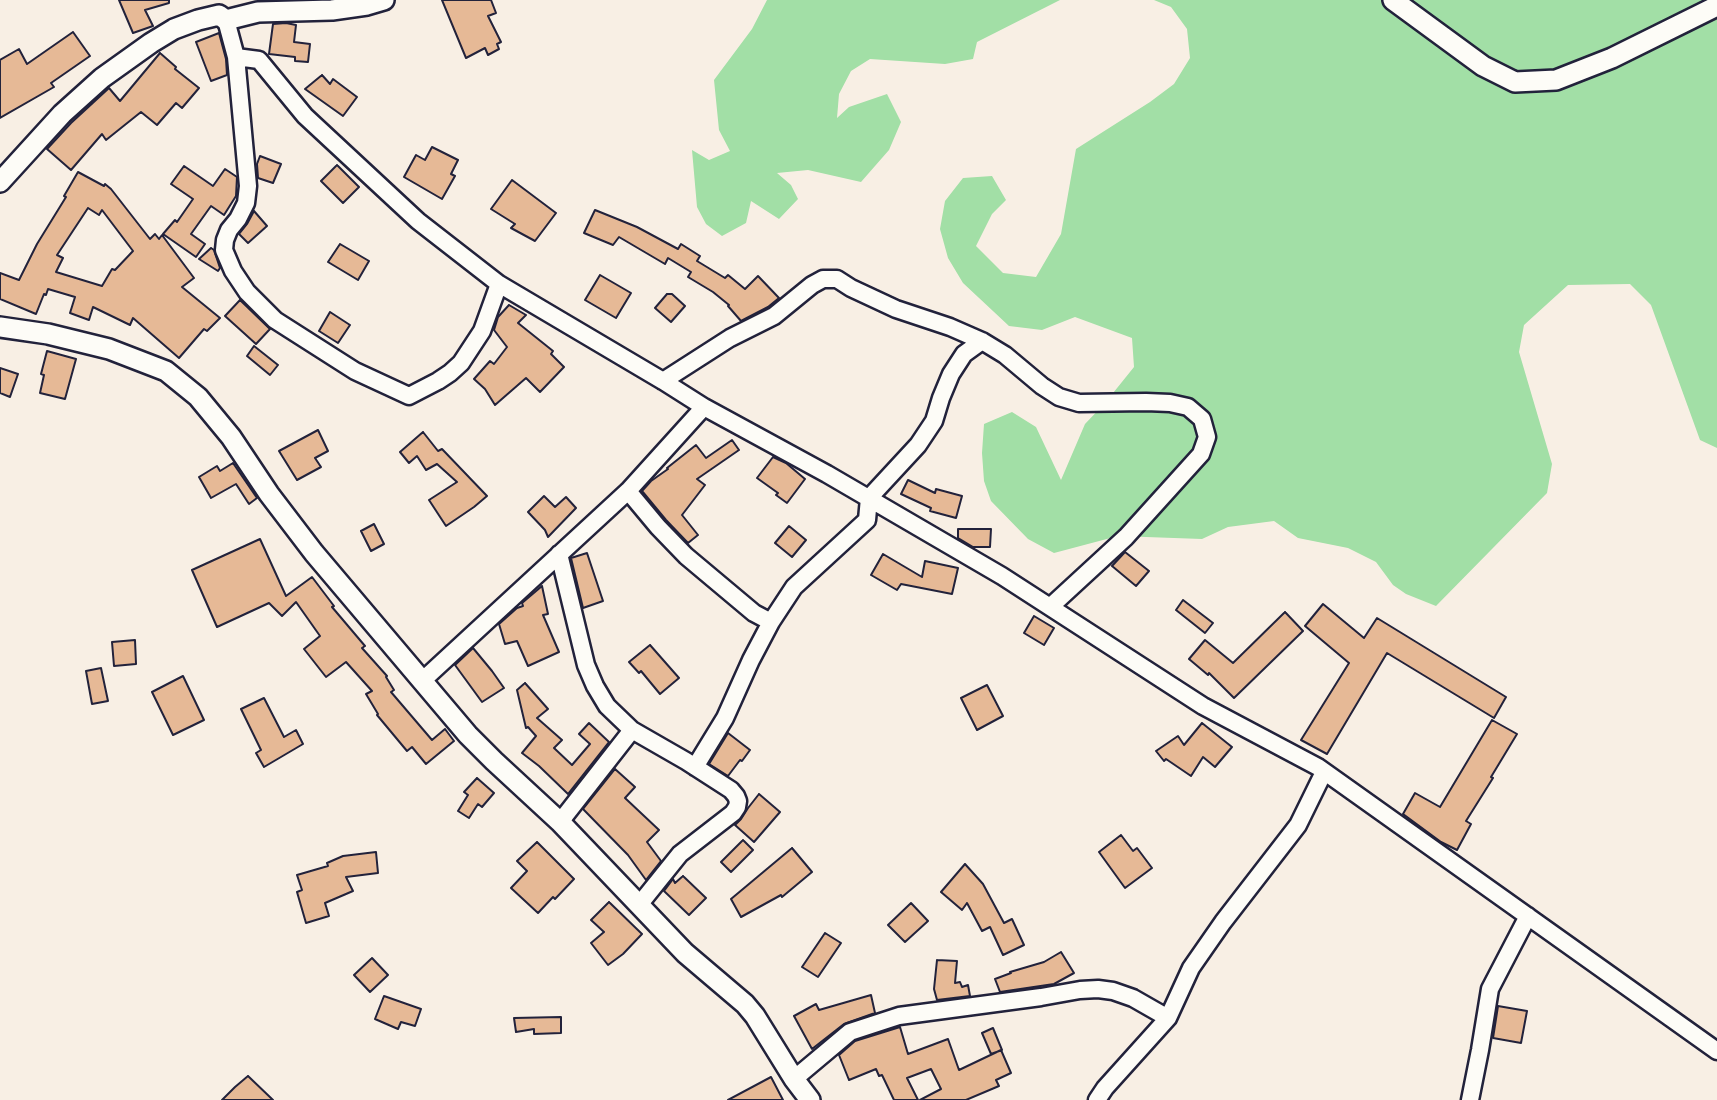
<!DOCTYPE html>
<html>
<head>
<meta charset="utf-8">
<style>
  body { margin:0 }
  canvas { display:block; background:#f8efe4 }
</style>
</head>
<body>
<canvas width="1717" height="1100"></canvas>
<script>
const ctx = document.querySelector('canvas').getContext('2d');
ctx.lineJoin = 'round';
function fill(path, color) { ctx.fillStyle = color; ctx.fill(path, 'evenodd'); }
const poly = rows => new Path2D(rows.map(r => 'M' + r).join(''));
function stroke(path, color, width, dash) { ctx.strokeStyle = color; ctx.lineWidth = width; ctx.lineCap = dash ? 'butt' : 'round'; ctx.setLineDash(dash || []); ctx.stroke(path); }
fill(poly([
  [767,0,1060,0,977,42,973,59,945,64,870,59,851,71,839,94,837,118,849,107,887,94,901,122,889,150,861,182,808,170,777,173,791,185,798,199,779,219,751,201,746,223,722,236,706,224,697,207,692,150,709,160,730,151,719,130,714,80,752,29],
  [1154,0,1717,0,1717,448,1700,440,1651,305,1630,284,1568,285,1524,325,1519,352,1552,464,1547,493,1436,606,1406,594,1393,585,1376,562,1348,548,1298,538,1274,521,1228,527,1202,539,1118,536,1054,553,1028,539,991,501,984,481,982,453,984,424,1012,412,1036,427,1061,480,1085,424,1105,403,1134,367,1132,338,1075,317,1042,330,1009,326,963,283,948,258,940,229,945,201,963,178,992,176,1006,200,992,214,976,246,1003,273,1036,277,1061,234,1076,149,1150,102,1174,84,1190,58,1187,29,1171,7]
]), '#a2dfa6');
const building = poly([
  [119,0,169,0,169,3,145,10,153,26,133,33,119,0],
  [442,0,491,0,496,13,488,16,501,42,497,44,499,49,488,55,485,48,466,58,442,0],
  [286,23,296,25,294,42,310,44,308,62,295,61,295,57,269,54,273,24,286,23],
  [73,32,90,56,51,83,54,87,0,118,0,60,19,49,27,64,73,32],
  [219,33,226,59,227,75,211,81,196,42,219,33],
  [160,53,176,67,175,69,199,88,182,108,176,103,157,125,141,112,106,140,102,134,71,170,47,149,71,123,109,88,120,101,160,53],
  [322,75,330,84,333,79,357,97,343,116,305,89,322,75],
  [432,147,458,160,451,174,455,176,442,199,404,177,416,155,425,160,432,147],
  [260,156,281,164,273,183,258,178,257,164,260,156],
  [337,165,359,187,343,203,321,181,337,165],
  [184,166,213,186,225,169,237,177,236,196,224,215,211,206,191,234,205,244,196,257,163,234,175,220,177,222,193,199,171,184,184,166],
  [78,172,104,186,105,184,111,189,150,239,155,234,159,239,162,235,194,278,182,287,220,318,207,331,204,329,179,358,133,318,130,325,93,307,89,320,70,313,75,297,48,289,46,295,44,294,36,314,0,299,0,273,19,280,37,244,66,197,64,196,78,172],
  [88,208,99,215,102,210,133,251,115,270,112,269,102,286,56,272,63,258,57,255,88,208],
  [512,180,556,213,535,241,511,228,515,224,491,209,512,180],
  [595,210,637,227,678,249,681,244,700,256,697,261,725,278,728,275,745,289,758,276,779,298,768,307,741,321,728,306,729,305,713,292,688,277,691,272,668,258,665,264,619,237,613,245,584,233,595,210],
  [254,211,267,226,248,243,239,234,247,224,254,211],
  [340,244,369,261,358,280,328,262,340,244],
  [211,248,214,250,220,268,218,271,199,259,211,248],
  [600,275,631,293,616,318,585,300,600,275],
  [667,294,672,294,685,306,671,322,655,308,667,294],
  [240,300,270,329,256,344,225,316,240,300],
  [509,305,526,315,518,323,553,351,551,354,564,367,540,392,526,378,495,405,485,389,474,379,490,361,494,364,507,347,494,330,498,317,509,305],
  [330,312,350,325,338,343,319,331,330,312],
  [254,346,278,365,270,375,247,356,254,346],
  [47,351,76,359,65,399,40,393,44,375,41,374,47,351],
  [0,368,18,374,10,397,0,393,0,368],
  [318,430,328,451,315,458,321,467,297,480,279,451,318,430],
  [423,432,438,451,442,449,487,496,474,507,446,526,429,500,457,482,437,464,426,470,417,456,409,463,400,452,423,432],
  [732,440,739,450,697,479,705,485,682,515,698,535,688,543,666,520,642,491,651,481,668,469,667,468,696,445,706,458,732,440],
  [773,457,786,463,805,479,787,503,776,495,778,493,757,478,773,457],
  [233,463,257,498,249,504,236,484,211,498,199,477,217,466,220,471,233,463],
  [908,480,935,493,936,489,962,496,956,518,930,511,931,508,901,494,908,480],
  [544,496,555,507,566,497,576,508,548,537,545,530,528,512,544,496],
  [374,524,384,544,371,551,361,531,374,524],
  [789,526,806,540,792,557,775,543,789,526],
  [958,529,991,529,990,547,973,547,958,538,958,529],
  [260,539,286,596,312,577,334,606,332,607,365,646,362,648,387,676,386,677,394,690,391,692,432,740,445,729,454,741,426,764,412,747,407,751,377,715,378,714,366,694,372,691,346,662,326,677,304,649,320,636,296,602,282,616,269,603,217,627,192,570,260,539],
  [1125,552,1149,571,1136,586,1112,566,1125,552],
  [587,553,603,601,583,608,571,558,587,553],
  [883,554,922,577,925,561,958,568,952,594,901,584,897,590,871,575,883,554],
  [542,586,548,614,543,615,559,652,528,666,517,641,505,644,499,624,517,608,523,606,522,603,542,586],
  [1183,600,1213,623,1205,633,1176,610,1183,600],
  [1323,604,1364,638,1377,618,1506,697,1494,718,1387,653,1327,754,1301,740,1349,663,1305,626,1323,604],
  [1285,612,1303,631,1234,698,1209,673,1208,675,1189,659,1205,640,1233,663,1285,612],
  [1034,616,1054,628,1044,645,1024,633,1034,616],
  [135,640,136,664,114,666,112,642,135,640],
  [650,645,679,678,660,694,641,671,639,673,629,662,650,645],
  [473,648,492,671,504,688,482,702,455,665,473,648],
  [101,668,108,701,92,704,86,671,101,668],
  [183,676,204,720,173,735,152,692,183,676],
  [525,683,548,709,537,718,562,740,554,748,572,765,590,744,579,734,589,723,609,742,568,794,539,766,522,753,536,736,528,727,526,728,517,690,525,683],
  [987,685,1003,716,977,730,961,698,987,685],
  [264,698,284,737,296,730,303,744,264,767,256,753,261,750,241,709,264,698],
  [1492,720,1517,734,1491,777,1493,778,1466,821,1471,824,1457,850,1441,842,1403,814,1415,793,1440,807,1492,720],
  [1202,723,1232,747,1215,767,1203,757,1191,776,1166,759,1164,761,1156,751,1178,736,1184,745,1202,723],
  [728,733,750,750,742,761,740,760,728,776,709,764,728,733],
  [615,769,635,787,625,798,659,830,647,842,661,861,646,880,628,855,583,809,615,769],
  [477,778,494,793,482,807,478,804,469,818,458,811,468,795,464,792,477,778],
  [759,794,780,812,754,842,735,825,741,819,748,808,759,794],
  [1121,835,1133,851,1137,848,1152,868,1125,888,1099,852,1121,835],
  [743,840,753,850,731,872,721,862,743,840],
  [537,842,574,879,555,899,553,897,538,913,511,888,527,871,517,861,537,842],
  [792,848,812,872,782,897,781,895,741,917,731,899,792,848],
  [376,852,378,873,346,877,353,891,325,903,329,916,306,923,297,892,302,890,297,875,328,866,327,863,343,856,376,852],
  [965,864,983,884,1004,923,1012,919,1024,945,1003,955,990,927,982,931,967,903,962,910,941,892,965,864],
  [683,876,706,898,689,915,664,891,673,879,675,883,683,876],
  [609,902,642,934,623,954,608,965,591,943,604,932,591,920,609,902],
  [911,903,928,921,905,942,888,925,911,903],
  [825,933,841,943,818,977,802,967,825,933],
  [1061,952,1074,973,1054,984,1000,992,995,979,1011,973,1010,972,1044,962,1061,952],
  [372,958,388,975,370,992,354,975,372,958],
  [937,960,957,961,955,983,960,982,962,987,968,985,970,996,937,1000,934,989,937,960],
  [871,995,875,1013,844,1024,812,1049,794,1016,816,1004,819,1010,871,995],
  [384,996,421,1009,415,1026,401,1022,398,1029,375,1019,384,996],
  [1498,1006,1527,1011,1521,1043,1493,1038,1498,1006],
  [561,1017,561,1033,534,1034,534,1029,516,1032,514,1018,561,1017],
  [900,1027,908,1054,948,1039,959,1070,1001,1050,1011,1073,996,1080,999,1086,966,1100,920,1100,941,1089,931,1069,907,1078,918,1100,894,1100,882,1075,879,1076,876,1069,849,1080,839,1055,855,1041,900,1027],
  [993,1028,1002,1050,991,1054,982,1033,993,1028],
  [248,1076,273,1100,222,1100,235,1087,248,1076],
  [771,1077,783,1100,728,1100,771,1077]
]);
fill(building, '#e6b996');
stroke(building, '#22223b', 2);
const minor = poly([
  [226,20,236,57,259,60,305,116,418,221,499,284,663,381,704,407,827,474,1002,576,1203,706,1318,767,1717,1051],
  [236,57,248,186,246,203,238,219,229,230,225,240,224,250,233,271,247,292,275,320,355,371,409,396,438,381,450,373,461,363,482,331,499,284],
  [663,381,730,338,774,316,812,285,823,279,837,279,851,288,896,309,950,327,982,341,1005,355,1042,386,1059,397,1079,403,1146,402,1170,403,1188,407,1202,419,1207,437,1201,454,1126,537,1050,607],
  [628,491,658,527,686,556,754,613,771,622],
  [559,554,586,665,595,686,607,706,632,730,686,761,731,790,736,796,738,801,737,807,733,813,680,854,639,905],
  [422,681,628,491,704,407],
  [695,767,725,718,751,660,771,622,794,587,867,520,869,498,918,445,934,421,941,398,951,374,964,354,982,341],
  [560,822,632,730],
  [794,1079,850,1032,899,1016,1041,997,1080,990,1098,989,1113,991,1133,998,1168,1018],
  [1097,1100,1105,1088,1168,1018,1191,968,1223,922,1298,825,1324,772],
  [1470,1100,1480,1050,1490,989,1528,916]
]);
const tertiary = poly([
  [1393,0,1483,66,1515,82,1556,80,1612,58,1717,6],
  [0,182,62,114,102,78,151,43,174,29,198,20,219,15,226,20,258,12,332,10,367,5,384,0],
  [0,327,48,334,109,349,166,371,198,397,231,437,269,494,314,553,468,735,494,761,560,822,685,953,745,1004,755,1016,794,1079,810,1100]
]);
stroke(minor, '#22223b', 21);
stroke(tertiary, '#22223b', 24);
stroke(minor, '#fdfcf7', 16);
stroke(tertiary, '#fdfcf7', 19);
</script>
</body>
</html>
